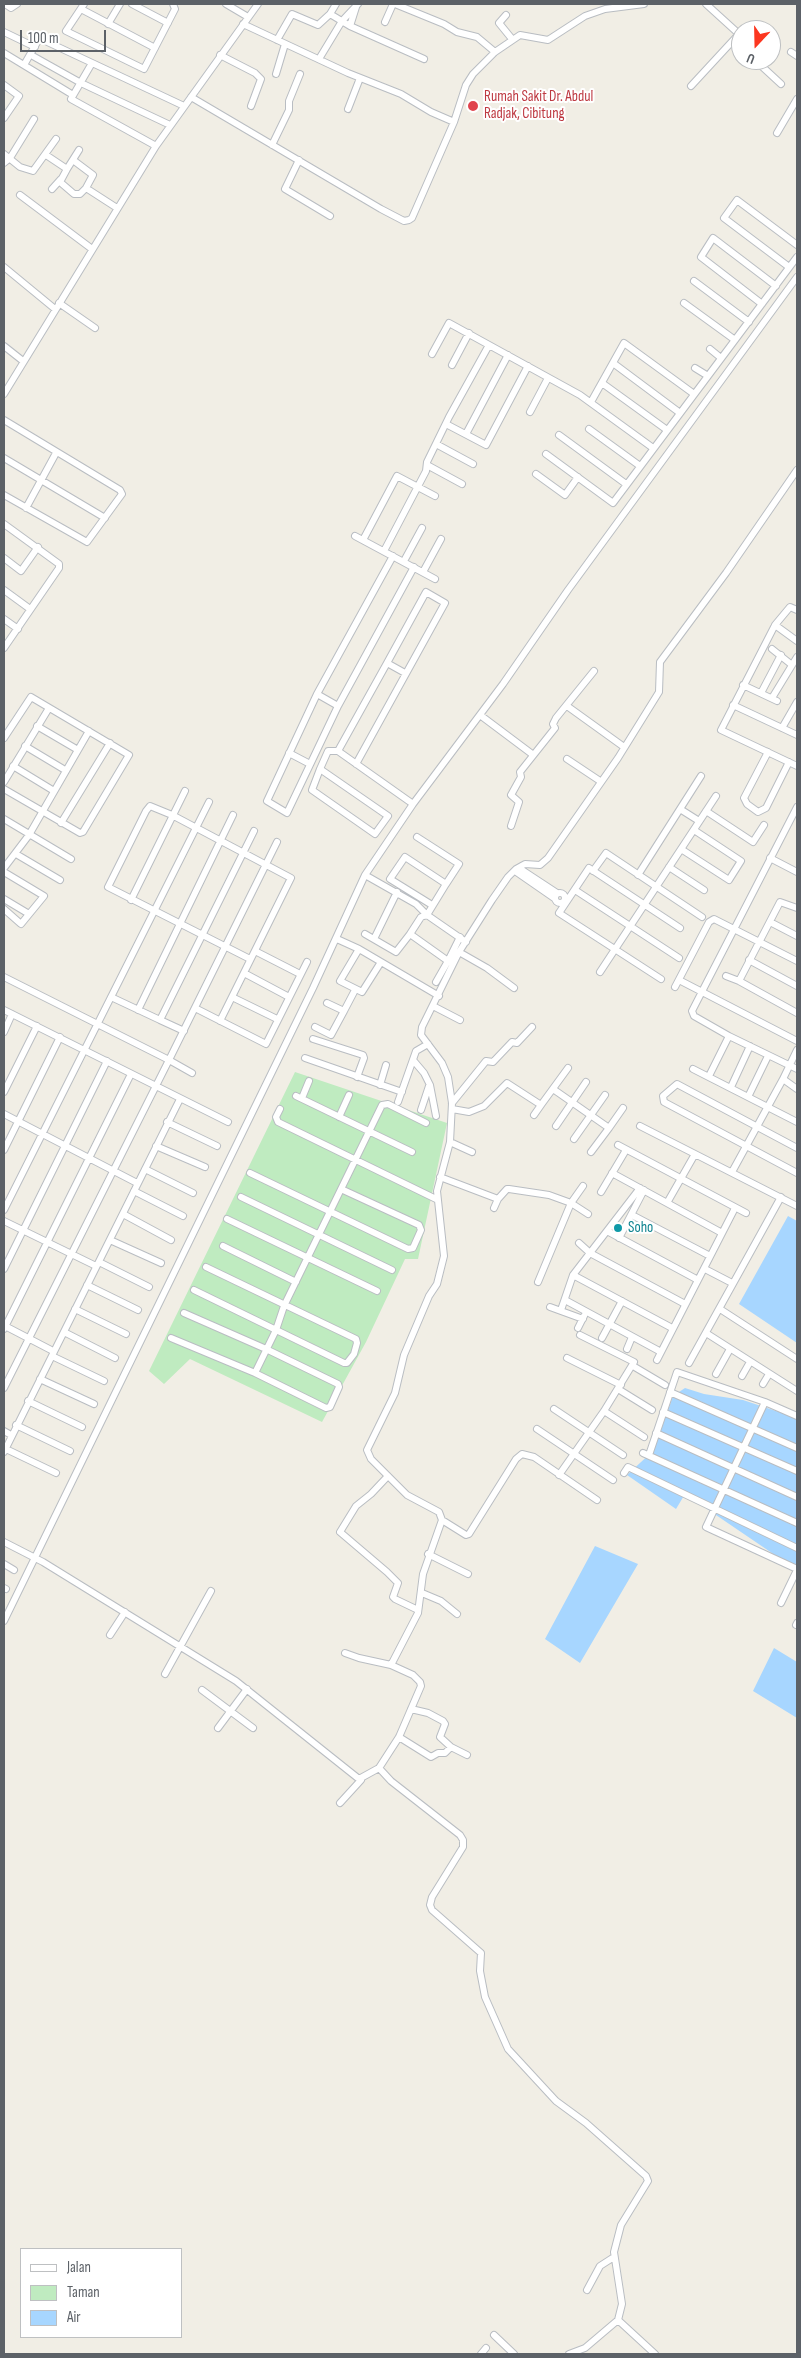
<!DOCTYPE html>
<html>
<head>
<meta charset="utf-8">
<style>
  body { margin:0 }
  #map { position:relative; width:801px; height:2358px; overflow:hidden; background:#f1eee5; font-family:"Sofia Sans Condensed",sans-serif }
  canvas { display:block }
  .frame { position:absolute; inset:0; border:5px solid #5c6167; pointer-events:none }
  .legend { position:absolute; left:20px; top:2248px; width:162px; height:90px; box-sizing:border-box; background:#fff; border:1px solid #bec0c2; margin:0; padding:6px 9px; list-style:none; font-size:15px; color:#5c6167 }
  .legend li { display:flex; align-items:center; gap:10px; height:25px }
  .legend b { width:25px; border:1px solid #bec0c2 }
  .north { position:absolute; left:731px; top:20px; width:50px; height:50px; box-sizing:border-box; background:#fff; border:1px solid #bec0c2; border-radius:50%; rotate:201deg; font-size:14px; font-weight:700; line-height:20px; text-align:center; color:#5c6167 }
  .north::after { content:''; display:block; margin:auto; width:18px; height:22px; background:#fc3720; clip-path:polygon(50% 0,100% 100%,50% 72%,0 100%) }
  .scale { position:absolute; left:20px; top:30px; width:86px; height:22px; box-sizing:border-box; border:2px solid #5c6167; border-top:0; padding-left:6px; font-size:15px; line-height:18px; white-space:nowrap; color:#5c6167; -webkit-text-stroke:4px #fff; paint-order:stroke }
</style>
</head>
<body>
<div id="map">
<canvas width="801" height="2358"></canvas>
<div class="frame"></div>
<ul class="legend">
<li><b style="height:6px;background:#fff"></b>Jalan</li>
<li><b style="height:14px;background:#bfebc0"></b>Taman</li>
<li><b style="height:14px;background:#a7d6ff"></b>Air</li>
</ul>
<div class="north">U</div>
<div class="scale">100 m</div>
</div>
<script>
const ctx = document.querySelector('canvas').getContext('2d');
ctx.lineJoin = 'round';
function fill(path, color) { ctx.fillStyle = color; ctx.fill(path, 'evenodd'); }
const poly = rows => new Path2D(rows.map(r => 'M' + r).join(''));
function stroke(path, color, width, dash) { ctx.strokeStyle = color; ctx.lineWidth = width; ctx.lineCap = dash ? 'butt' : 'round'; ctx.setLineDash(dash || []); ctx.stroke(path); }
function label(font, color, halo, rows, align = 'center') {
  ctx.font = font + ' "Sofia Sans Condensed",sans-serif'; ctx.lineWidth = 4; ctx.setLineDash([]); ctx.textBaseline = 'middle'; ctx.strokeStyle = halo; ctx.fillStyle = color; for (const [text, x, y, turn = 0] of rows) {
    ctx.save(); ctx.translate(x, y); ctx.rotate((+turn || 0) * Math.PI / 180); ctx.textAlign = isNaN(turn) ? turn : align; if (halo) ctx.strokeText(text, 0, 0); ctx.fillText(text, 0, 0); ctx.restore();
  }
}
fill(poly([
  [295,1072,447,1123,418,1259,405,1259,366,1342,322,1422,190,1359,164,1384,149,1371]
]), '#bfebc0');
fill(poly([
  [788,1216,797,1221,797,1343,739,1304],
  [685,1388,704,1394,743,1400,797,1418,797,1562,794,1568,685,1494,676,1509,627,1475,654,1450,673,1396],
  [595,1546,638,1564,580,1663,545,1639],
  [774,1648,797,1662,797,1718,753,1691]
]), '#a7d6ff');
const minor = poly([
  [5,4,11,8,17,4],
  [84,4,66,31,144,69,175,9,173,4],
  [132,4,168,23],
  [226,4,248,17],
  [395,4,444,24,457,32,477,37,495,52],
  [81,9,155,48],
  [330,14,350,26,424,59],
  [506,15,499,23,512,39],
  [385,22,393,4],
  [108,24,120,4],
  [243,24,348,73,401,94,431,112,454,122],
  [350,26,356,7],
  [4,32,35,47],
  [277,40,292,14,318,25,330,14,336,4],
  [734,40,741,47],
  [791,52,797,56],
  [4,53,73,95],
  [31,55,81,83,170,125],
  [220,55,255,73,261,79,251,106],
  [319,59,342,21,358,4],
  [755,60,781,84],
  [92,63,71,99,156,146],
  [24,65,39,39,41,39,184,106],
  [276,74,285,44],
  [4,85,19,96,4,118],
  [691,86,739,34,706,4],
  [191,97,381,209,404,221,409,220,412,218,454,122,466,85,473,74,495,52,520,35,548,40,585,16,605,9,644,4],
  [348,109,360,78],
  [777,133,797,99],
  [272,145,289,110,289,101,300,74],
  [4,154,20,167,33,171,56,139],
  [46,155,67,169,60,182,74,194,80,194,86,188,117,208],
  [73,160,93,175,86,188],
  [299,160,285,189,330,216],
  [4,163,10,158,34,119],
  [67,169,79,150],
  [52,189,61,179],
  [20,195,92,249],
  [4,267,55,309],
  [789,267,724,218,737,200,797,245],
  [694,281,749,322],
  [59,303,95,328],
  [684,303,735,340],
  [762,304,701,257,713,238,776,286],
  [4,346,23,361],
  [710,349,721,358],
  [432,354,449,323,580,395,653,448],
  [613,363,680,413],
  [452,365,469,333],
  [695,368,708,376],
  [602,383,667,430],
  [4,394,156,146,258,4],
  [591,402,624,343,694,394],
  [530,412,548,378],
  [4,420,120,490,122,494,87,542,4,495],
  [446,424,486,445,528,366],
  [589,429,640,466],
  [466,434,508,355],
  [559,435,626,484],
  [436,444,473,464],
  [546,454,613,503,797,257],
  [4,458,105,518],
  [427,465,462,484],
  [536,474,565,495,578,477],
  [26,508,56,453],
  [4,524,59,564,59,568,4,648],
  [355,536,435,579],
  [363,540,397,476,435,496],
  [384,551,426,471,427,462,449,417,489,345],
  [393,556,317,694,267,801,287,813,338,706,414,567],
  [4,558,21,571,38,547],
  [404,561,422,528],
  [423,572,441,539],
  [4,590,30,609],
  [797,610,790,607,775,625,721,730,797,766],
  [4,619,18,629],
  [775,625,797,641],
  [772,649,792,665],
  [743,685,777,701],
  [761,693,781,655],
  [317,694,338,706],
  [772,698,797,657],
  [733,705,797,735],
  [567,706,624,747],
  [480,715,532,754],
  [37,726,78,750],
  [782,728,797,702],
  [4,738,31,697,129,755,83,832,80,833,4,789],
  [25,746,65,770],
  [338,751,387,663,405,673],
  [768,752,744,798,747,804,758,812,766,808,789,762],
  [289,753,310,764],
  [567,759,600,781],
  [356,764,445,603,426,592,387,663],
  [13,766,54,791],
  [320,769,388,816,375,834,312,790,320,769,328,751,338,751,413,804],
  [4,782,49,708],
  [797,807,692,1011,694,1016,729,1036,797,1069],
  [680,809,699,821],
  [706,811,753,842,764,825],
  [4,819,71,859],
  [61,823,110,743],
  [511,826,519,802,511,795,521,777,520,772,555,728,553,724,556,718,594,671],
  [417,837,459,864,446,884,405,857,390,879,432,905],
  [681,849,729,880,741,861,694,830],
  [16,854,60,880],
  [770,858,797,872],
  [669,867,704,890],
  [4,868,29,835,89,731],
  [519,868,557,893],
  [515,871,554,898],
  [593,871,606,853,702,917],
  [4,872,44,896,21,924,4,909],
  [365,875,416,904,427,915,466,942],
  [638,875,701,776],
  [575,890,679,958],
  '555 898a5 5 0 1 1 10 0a5 5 0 1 1-10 0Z',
  [4,899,29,914],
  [131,900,185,791],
  [797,908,780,902,739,981,797,1013],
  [770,922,797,936],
  [365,934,396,952,410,934],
  [337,939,359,949],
  [374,939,397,892],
  [255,951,300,974],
  [459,952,487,968,514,988],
  [749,960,797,986],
  [381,962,362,992,340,981,359,949,439,996],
  [450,962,448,961,460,937],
  [600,972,716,796],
  [244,973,289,997],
  [726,976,739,981],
  [4,977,169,1060,4,1388],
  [661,979,559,913,589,868,680,928],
  [679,980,797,1041],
  [436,982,448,961,410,934,421,917,427,915,446,884],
  [675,987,709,922,714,919,797,961],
  [111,997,160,1020],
  [232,997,277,1019],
  [327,1003,344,1011,355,990],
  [433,1006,460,1020],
  [195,1008,266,1044,307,962],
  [4,1010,228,1122],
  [138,1010,233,815],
  [220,1021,291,878,172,815,150,806,146,811,108,887,250,959],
  [315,1027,331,1035,344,1011],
  [184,1031,160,1020,254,831],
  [4,1032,12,1014],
  [313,1039,363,1055,364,1058,357,1077],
  [305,1058,402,1092],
  [413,1060,424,1073,430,1085,436,1116],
  [693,1069,797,1122],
  [192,1073,169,1060,277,842],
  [709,1076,729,1036],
  [783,1079,797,1050],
  [380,1085,386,1065],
  [731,1087,750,1046],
  [553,1089,609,1128,623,1108],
  [4,1092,37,1026],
  [296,1096,412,1152],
  [748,1097,768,1056],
  [302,1098,309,1081],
  [398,1102,416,1051,428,1044],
  [452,1103,486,1061,493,1062,512,1042,517,1043,532,1027],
  [541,1105,568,1068],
  [280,1109,276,1117,278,1122,436,1199],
  [452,1109,469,1112,484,1106,507,1083,541,1105,534,1115],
  [421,1110,429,1086],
  [4,1114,137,1183],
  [339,1117,349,1095],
  [167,1122,217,1146],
  [556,1126,586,1082],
  [640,1126,695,1154],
  [574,1139,605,1095],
  [450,1142,472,1152],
  [618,1145,746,1213],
  [156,1146,205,1167],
  [797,1148,677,1084,663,1096,664,1102,797,1173],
  [4,1150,60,1037],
  [591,1152,609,1128],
  [145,1169,193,1193],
  [732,1172,783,1079,797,1089],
  [250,1173,408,1249,413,1248,421,1230,419,1225,341,1189],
  [612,1173,722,1233],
  [440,1177,498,1199,507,1189,509,1189,549,1195,571,1203,538,1282],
  [583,1186,571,1203,588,1214],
  [134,1191,183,1216],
  [601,1192,626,1150],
  [241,1197,392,1270],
  [667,1203,695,1154,797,1206],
  [494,1208,498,1199],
  [4,1210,209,802],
  [123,1214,171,1240],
  [632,1215,710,1256],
  [227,1219,377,1291],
  [4,1221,96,1266],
  [607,1231,698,1280],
  [619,1238,644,1190],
  [110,1240,161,1263],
  [579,1243,590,1253,685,1304],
  [223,1246,296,1282],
  [99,1262,149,1287],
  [4,1269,107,1061],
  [705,1269,732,1283],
  [573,1275,672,1328],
  [87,1285,138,1310],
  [194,1290,344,1363,347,1363,354,1354,357,1343,356,1339,206,1267],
  [565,1300,661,1352],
  [550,1307,583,1319],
  [75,1309,126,1334],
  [720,1309,797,1359],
  [561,1310,573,1275,640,1188],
  [5,1326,53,1351],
  [578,1328,584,1316],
  [4,1329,131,1074],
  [64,1332,115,1358],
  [706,1333,797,1391],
  [171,1338,255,1373,326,1408,330,1407,339,1387,338,1384,266,1349,184,1313],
  [602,1338,622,1301],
  [627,1349,632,1337],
  [52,1356,104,1381],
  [567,1358,621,1385],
  [657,1360,735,1208],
  [689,1363,781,1197],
  [633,1366,665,1385],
  [255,1373,276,1330,284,1306,382,1105,388,1104,426,1123],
  [716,1374,730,1349],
  [742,1376,750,1362],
  [40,1379,94,1404],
  [763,1384,769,1374],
  [618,1389,652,1410],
  [670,1392,797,1448],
  [28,1401,82,1427],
  [554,1409,623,1455],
  [604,1411,644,1437],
  [663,1412,797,1471],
  [797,1416,765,1402,706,1527,797,1569],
  [16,1425,70,1451],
  [537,1429,613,1480],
  [4,1431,11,1435],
  [656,1433,797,1497],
  [6,1449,56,1473],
  [4,1452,180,1099],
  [643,1453,797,1523],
  [649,1455,677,1372,765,1402],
  [624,1473,628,1467,797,1548],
  [559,1475,604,1411,634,1362,580,1335],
  [388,1476,371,1494,356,1506,340,1532,387,1572,398,1583,393,1597,395,1599,418,1610],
  [442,1520,466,1535,469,1534,516,1459,522,1454,534,1457,597,1500],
  [4,1542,43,1562,236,1681,359,1779,379,1768,391,1781,460,1835,463,1840,463,1847,432,1897,430,1905,432,1910,481,1953,480,1971,485,1997,508,2049,556,2101,586,2123,646,2176,648,2181,621,2225,614,2252,622,2304,618,2320,585,2348,569,2354],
  [428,1554,468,1574],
  [4,1564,14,1570],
  [4,1588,6,1589],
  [422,1593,441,1601,457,1614],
  [781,1603,797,1570],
  [4,1621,313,988,365,875,413,804,503,684,568,590,797,277],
  [796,1625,797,1623],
  [110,1635,125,1612],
  [345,1653,359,1658,391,1665],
  [165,1674,211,1591],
  [202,1690,253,1728],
  [411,1709,428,1713,443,1721,445,1724,440,1737,451,1747,467,1755],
  [218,1728,247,1689],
  [399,1737,431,1757,438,1753,445,1753,451,1747],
  [379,1768,399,1737,421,1686,420,1682,413,1675,391,1665,418,1613,423,1574,442,1520,439,1512,407,1495,371,1459,367,1450,395,1393,404,1355,429,1296,437,1284,444,1256,437,1191,450,1142,452,1103,448,1077,442,1063,421,1035,422,1027,459,952,492,900,508,877,516,869,525,864,540,865,548,858,618,758,659,692,660,662,726,573,797,470],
  [340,1803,361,1780],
  [587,2290,600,2266,614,2257],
  [618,2320,655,2354],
  [494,2335,514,2354],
  [481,2354,486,2348]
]);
stroke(minor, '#b9bdc2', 8);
stroke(minor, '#fff', 6);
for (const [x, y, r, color] of [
  [473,106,6,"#e0444e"],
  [618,1228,5,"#0f9aa8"]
]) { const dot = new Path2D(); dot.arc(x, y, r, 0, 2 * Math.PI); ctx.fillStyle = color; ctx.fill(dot); stroke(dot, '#fff', 2); }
label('15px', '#be3a42', '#fff', [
  ["Rumah Sakit Dr. Abdul",484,97],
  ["Radjak, Cibitung",484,114]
], 'left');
label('15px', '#0d838f', '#fff', [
  ["Soho",628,1228]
], 'left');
</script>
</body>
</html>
